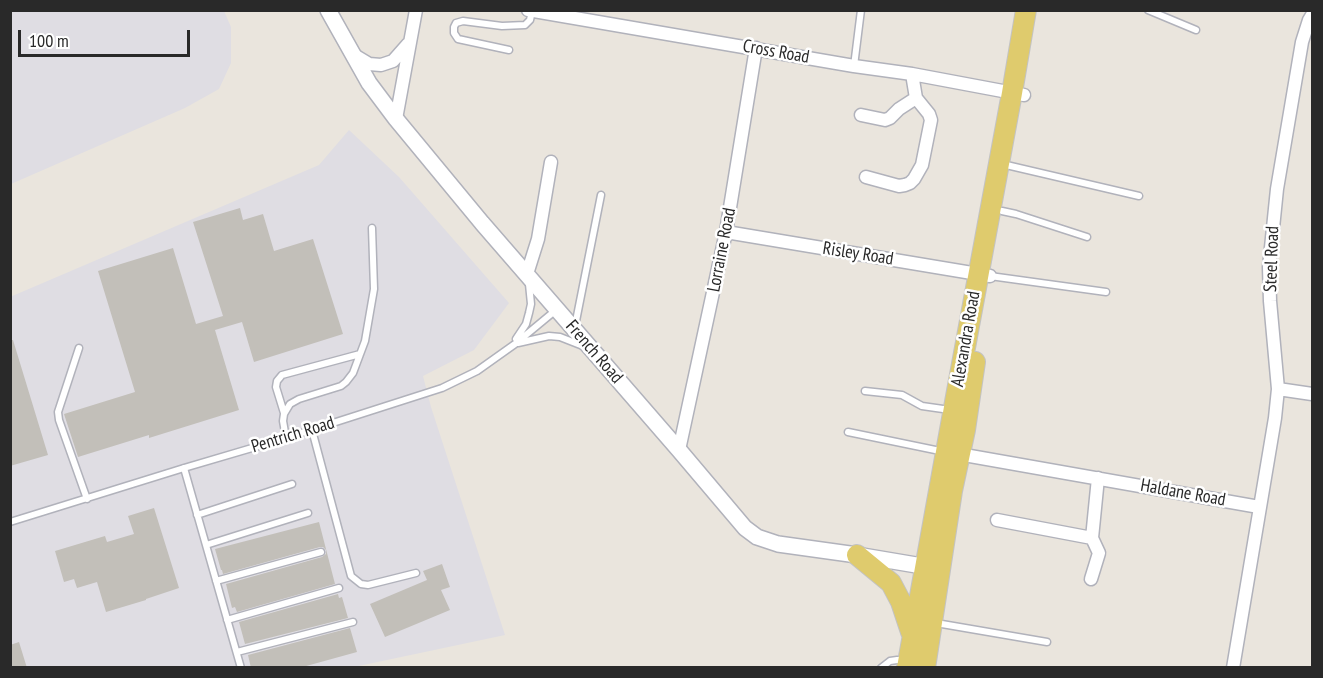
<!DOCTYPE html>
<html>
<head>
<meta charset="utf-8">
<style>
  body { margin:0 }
  #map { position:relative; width:1323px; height:678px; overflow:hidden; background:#eae5dd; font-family:"PT Sans Narrow",sans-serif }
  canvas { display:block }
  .frame { position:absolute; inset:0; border:12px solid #292929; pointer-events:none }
  .scale { position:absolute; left:18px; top:30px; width:172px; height:27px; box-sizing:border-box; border:3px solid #292929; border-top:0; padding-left:8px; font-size:18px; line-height:21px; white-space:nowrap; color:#292929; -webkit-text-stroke:4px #fff; paint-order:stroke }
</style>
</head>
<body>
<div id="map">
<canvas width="1323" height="678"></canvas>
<div class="frame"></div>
<div class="scale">100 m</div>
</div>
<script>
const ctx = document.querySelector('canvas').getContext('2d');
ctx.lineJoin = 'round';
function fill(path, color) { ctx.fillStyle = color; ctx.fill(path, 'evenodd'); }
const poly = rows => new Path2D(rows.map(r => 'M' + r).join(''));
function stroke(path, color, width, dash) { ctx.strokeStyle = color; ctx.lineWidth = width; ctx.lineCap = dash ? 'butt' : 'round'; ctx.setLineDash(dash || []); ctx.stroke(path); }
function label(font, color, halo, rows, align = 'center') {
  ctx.font = font + ' "PT Sans Narrow",sans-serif'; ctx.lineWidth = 5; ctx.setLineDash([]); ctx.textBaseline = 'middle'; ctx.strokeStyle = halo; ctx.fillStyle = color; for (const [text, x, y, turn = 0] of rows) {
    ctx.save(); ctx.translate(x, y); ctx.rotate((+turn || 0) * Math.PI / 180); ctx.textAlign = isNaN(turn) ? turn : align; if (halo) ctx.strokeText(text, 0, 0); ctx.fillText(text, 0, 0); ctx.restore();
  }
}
fill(poly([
  [11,10,224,11,231,27,231,63,219,89,185,108,11,184],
  [349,130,399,177,509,303,474,350,423,376,431,407,505,635,354,667,11,667,10,297,319,165]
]), '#dfdde3');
fill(poly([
  [240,208,243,220,263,214,274,251,313,239,343,334,254,362,242,322,215,330,239,410,149,438,149,435,78,457,64,414,135,392,98,271,173,248,196,324,223,316,193,222],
  [10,340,13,340,48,455,10,466],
  [154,508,179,588,146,599,146,600,106,612,97,582,77,588,74,579,64,582,55,551,105,536,107,542,134,534,128,516],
  [319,522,335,584,237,612,235,607,232,608,226,584,322,557,326,554,326,550,323,547,320,547,223,574,222,570,221,570,215,549],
  [442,564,450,587,441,590,450,610,385,637,370,604,427,580,423,571],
  [338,594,339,598,342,597,348,618,245,644,239,622],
  [350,628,357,652,299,668,251,668,248,655],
  [19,642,27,668,10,668,10,645]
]), '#c2bfb9');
const service = poly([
  [1148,10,1196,30],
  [509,50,458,39,454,33,454,27,456,23,463,21,502,26,525,25,530,20,532,11],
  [854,66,861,10],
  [1002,164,1139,196],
  [1002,211,1016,214,1087,237],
  [990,276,1106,292],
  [575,326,601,195],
  [516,339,526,324,529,313,531,304,529,284],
  [518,343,549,336,560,337,583,346],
  [79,348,58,412,59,420,87,499],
  [865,391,902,395,922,406,950,410],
  [284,413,276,387,277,381,282,375,360,354],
  [312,430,351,576,361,584,368,585,416,573],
  [848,432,945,452],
  [286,438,283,421,284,414,290,404,299,399,341,386,346,382,353,373,365,341,374,289,372,228],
  [184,468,241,668],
  [197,515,292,484],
  [10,522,184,468,286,438,442,388,477,371,515,344,556,310],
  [206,545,308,513],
  [216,581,321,552],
  [227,620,339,588],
  [936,623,1047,642],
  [237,652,353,622],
  [881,668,890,661,897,660,905,660]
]);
const minor = poly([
  [528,10,854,66,912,74,1024,95],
  [354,55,369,64,381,65,393,61,408,44],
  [861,115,885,120,890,118,899,109,916,98],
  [396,119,416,10],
  [866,177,899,186,905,185,910,183,914,179,922,165,931,120,929,114,916,98,912,74],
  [726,232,990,276],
  [527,274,538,239,551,162],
  [1278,389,1312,394],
  [679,450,726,232,756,48],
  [953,453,1259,507],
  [997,520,1092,538],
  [1091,579,1099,553,1092,538,1098,478],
  [1233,668,1275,418,1278,389,1270,301,1269,267,1277,189,1302,42,1309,20,1312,15]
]);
const tertiary = poly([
  [328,10,369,83,396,119,482,223,679,450,745,528,757,537,778,544,857,555,934,568]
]);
const primary = poly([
  [857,555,891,583,901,602,911,632],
  [907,668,957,391,1012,93,1026,10],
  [925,668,952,491,965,430,975,362]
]);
stroke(service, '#b1b2bb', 9);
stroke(minor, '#b1b2bb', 15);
stroke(tertiary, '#b1b2bb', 18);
stroke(primary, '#c3c3c3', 22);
stroke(service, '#fff', 6);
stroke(minor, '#fff', 12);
stroke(tertiary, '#fff', 15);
stroke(primary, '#dfcb6d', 20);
label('18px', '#292929', '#fff', [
  ["Cross Road",776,52,10],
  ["Lorraine Road",722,250,-79],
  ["Risley Road",858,254,9],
  ["Steel Road",1272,259,-88],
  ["Alexandra Road",966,339,-80],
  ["French Road",594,352,49],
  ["Pentrich Road",293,435,-17],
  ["Haldane Road",1183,493,10]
]);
</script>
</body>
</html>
